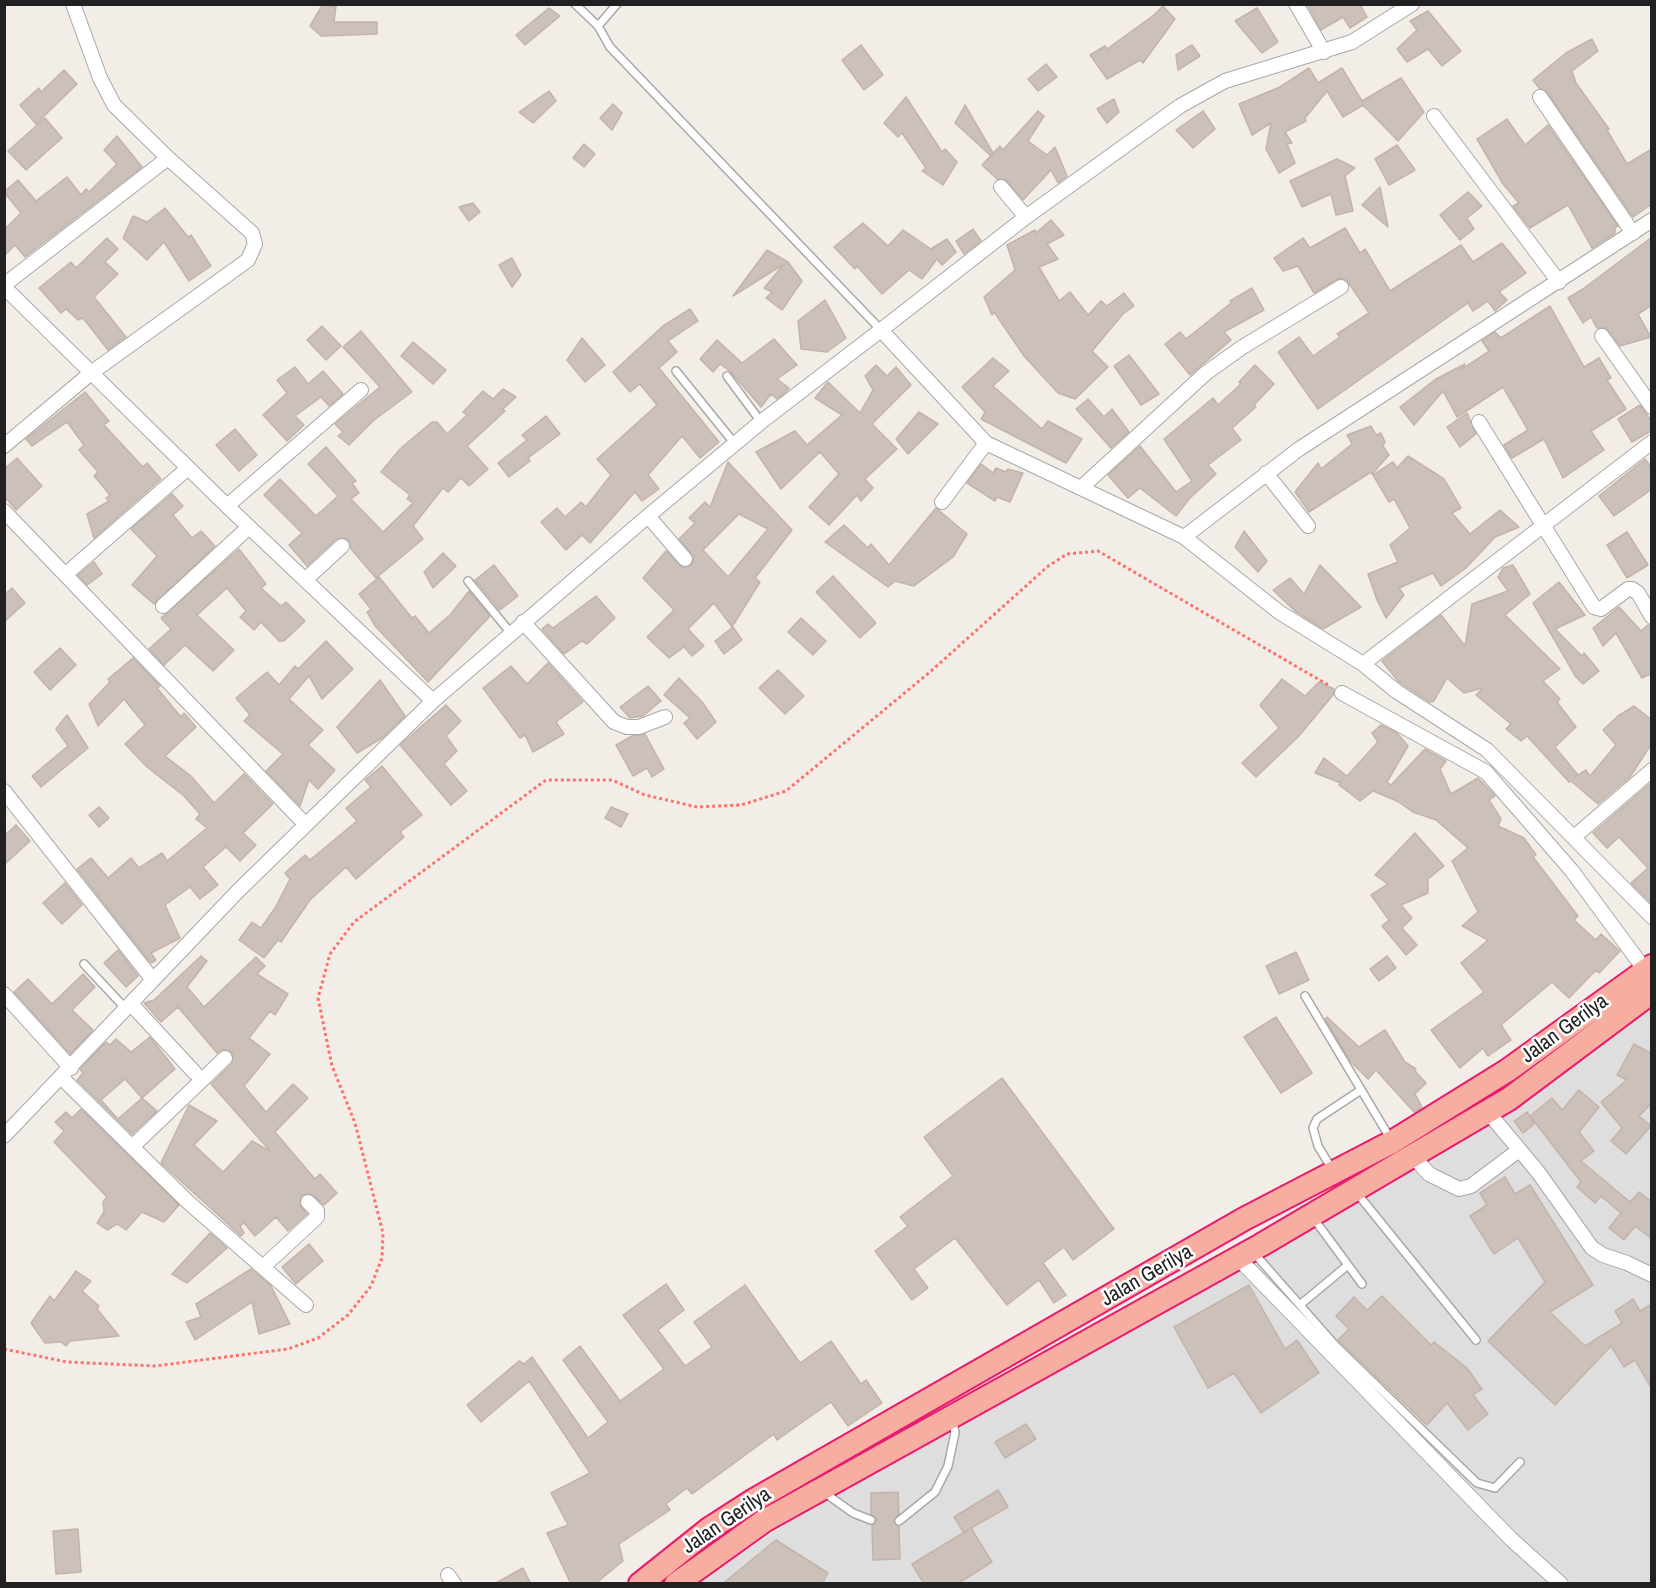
<!DOCTYPE html>
<html>
<head>
<meta charset="utf-8">
<style>
  body { margin:0 }
  #map { position:relative; width:1656px; height:1588px; overflow:hidden; background:#f2eee7; font-family:"Archivo Narrow",sans-serif }
  canvas { display:block }
  .frame { position:absolute; inset:0; border:6px solid #212121; pointer-events:none }
</style>
</head>
<body>
<div id="map">
<canvas width="1656" height="1588"></canvas>
<div class="frame"></div>
</div>
<script>
const ctx = document.querySelector('canvas').getContext('2d');
ctx.lineJoin = 'round';
function fill(path, color) { ctx.fillStyle = color; ctx.fill(path, 'evenodd'); }
const poly = rows => new Path2D(rows.map(r => 'M' + r).join(''));
function stroke(path, color, width, dash) { ctx.strokeStyle = color; ctx.lineWidth = width; ctx.lineCap = dash ? 'butt' : 'round'; ctx.setLineDash(dash || []); ctx.stroke(path); }
function label(font, color, halo, rows, align = 'center') {
  ctx.font = font + ' "Archivo Narrow",sans-serif'; ctx.lineWidth = 5; ctx.setLineDash([]); ctx.textBaseline = 'middle'; ctx.strokeStyle = halo; ctx.fillStyle = color; for (const [text, x, y, turn = 0] of rows) {
    ctx.save(); ctx.translate(x, y); ctx.rotate((+turn || 0) * Math.PI / 180); ctx.textAlign = isNaN(turn) ? turn : align; if (halo) ctx.strokeText(text, 0, 0); ctx.fillText(text, 0, 0); ctx.restore();
  }
}
fill(poly([
  [1651,991,1651,1583,692,1584,965,1411,1371,1180]
]), '#dfdede');
const building = poly([
  [323,4,336,6,334,22,377,22,377,34,321,36,310,26,323,4],
  [1307,4,1364,4,1361,6,1367,17,1350,28,1343,17,1321,30,1307,4],
  [1163,6,1175,19,1143,63,1140,60,1107,79,1090,55,1105,46,1107,49,1154,15,1163,6],
  [549,8,560,16,525,45,516,35,549,8],
  [1257,8,1278,42,1262,53,1235,21,1257,8],
  [1428,11,1461,51,1442,66,1428,49,1407,62,1397,49,1417,30,1410,21,1428,11],
  [1592,39,1598,51,1572,71,1576,83,1609,129,1607,130,1627,164,1652,149,1652,204,1633,217,1547,92,1539,88,1533,80,1566,53,1592,39],
  [861,45,883,75,864,90,842,60,861,45],
  [1192,45,1200,56,1178,70,1176,55,1192,45],
  [1046,64,1057,77,1038,91,1028,79,1046,64],
  [1309,68,1318,83,1342,68,1362,101,1401,78,1424,112,1398,141,1363,105,1343,117,1327,91,1305,118,1306,121,1285,132,1292,143,1287,144,1295,163,1279,173,1266,149,1271,123,1252,135,1239,104,1280,87,1309,68],
  [64,70,77,84,36,124,20,105,39,88,41,92,64,70],
  [549,91,556,101,533,123,519,112,549,91],
  [906,97,942,152,945,149,957,162,943,185,922,171,926,168,902,133,898,137,884,123,906,97],
  [1114,99,1119,112,1107,123,1097,109,1114,99],
  [613,104,622,113,612,130,600,118,613,104],
  [965,105,993,153,990,155,955,123,965,105],
  [1038,111,1044,116,1028,141,1047,155,1055,147,1067,176,1058,183,1051,170,1023,200,1007,181,997,179,982,165,1000,146,1003,150,1038,111],
  [1203,111,1215,129,1193,148,1176,130,1203,111],
  [45,118,62,138,26,170,8,151,45,118],
  [1507,119,1525,145,1548,125,1618,226,1615,228,1615,233,1592,248,1568,205,1530,228,1513,206,1519,203,1503,184,1477,139,1507,119],
  [117,136,142,167,25,257,15,245,4,256,4,230,21,213,4,192,18,180,36,201,67,177,81,195,86,189,89,192,117,164,104,150,117,136],
  [584,144,595,154,584,167,573,158,584,144],
  [1397,145,1415,170,1389,185,1375,159,1397,145],
  [1337,159,1355,168,1345,176,1353,211,1336,215,1331,194,1302,207,1290,181,1337,159],
  [1380,187,1388,227,1362,205,1380,187],
  [1468,192,1482,206,1467,218,1474,229,1460,240,1440,215,1468,192],
  [473,203,480,212,469,221,459,207,473,203],
  [165,208,188,237,191,235,211,266,189,281,164,242,147,260,123,238,133,216,147,222,165,208],
  [1051,220,1064,235,1047,244,1058,259,1039,267,1059,301,1070,292,1088,315,1101,301,1107,306,1124,293,1134,306,1123,314,1092,351,1108,367,1075,399,1058,393,1024,356,994,312,992,315,984,297,1015,270,1007,245,1035,230,1036,233,1051,220],
  [863,223,888,246,903,230,931,249,947,239,956,252,942,265,937,259,922,279,909,270,882,294,857,266,855,269,834,247,863,223],
  [1345,228,1360,253,1365,249,1390,291,1461,245,1473,262,1502,243,1526,273,1499,292,1507,300,1495,311,1488,301,1473,311,1468,303,1318,409,1278,352,1299,337,1313,356,1340,337,1337,334,1369,313,1346,279,1337,279,1314,293,1298,266,1283,271,1274,258,1303,238,1310,248,1345,228],
  [973,229,981,241,964,254,956,241,973,229],
  [1652,237,1652,305,1638,314,1651,337,1620,346,1606,328,1597,328,1591,317,1583,323,1568,298,1583,289,1652,237],
  [107,238,118,249,105,262,118,274,94,297,126,337,108,350,83,318,78,320,66,309,61,313,39,288,71,262,76,268,107,238],
  [767,250,788,262,802,281,782,310,766,298,772,292,764,288,784,264,733,296,767,250],
  [512,258,521,275,512,287,499,265,512,258],
  [1252,288,1264,310,1224,332,1231,340,1190,375,1165,344,1180,332,1186,339,1231,303,1230,301,1252,288],
  [825,300,846,338,827,352,801,349,798,321,825,300],
  [1550,306,1584,367,1599,358,1611,378,1607,380,1626,409,1591,431,1604,450,1563,478,1544,439,1512,458,1504,445,1528,430,1503,387,1457,417,1443,391,1414,425,1400,407,1436,379,1465,364,1462,369,1489,351,1482,341,1495,332,1501,338,1550,306],
  [690,309,698,321,668,341,677,352,659,368,719,442,700,458,682,436,648,475,659,489,642,501,635,492,590,543,582,535,566,550,541,522,557,508,565,517,581,502,586,507,611,475,597,459,657,405,640,384,630,392,613,372,663,326,690,309],
  [322,326,341,346,326,360,307,340,322,326],
  [361,331,412,392,374,420,349,445,338,436,343,432,335,424,380,387,343,347,361,331],
  [582,338,605,365,585,382,567,360,582,338],
  [774,339,797,365,777,379,789,388,786,392,777,399,771,394,761,407,730,371,720,364,713,372,700,359,717,340,742,363,774,339],
  [413,342,446,370,433,384,401,356,413,342],
  [1129,355,1159,394,1141,405,1114,366,1129,355],
  [993,358,1009,371,993,386,1042,429,1048,421,1082,439,1066,463,981,419,985,412,962,387,993,358],
  [876,365,887,376,896,367,911,385,872,424,897,449,865,479,873,488,861,501,857,495,829,525,809,507,839,474,820,452,781,489,756,452,795,431,807,445,842,415,815,398,828,382,860,413,873,390,865,376,876,365],
  [1255,365,1274,384,1254,405,1256,407,1232,428,1241,440,1208,465,1216,474,1189,499,1176,516,1140,488,1128,498,1108,475,1140,446,1176,492,1192,481,1164,439,1213,398,1218,405,1241,384,1239,382,1255,365],
  [295,367,308,384,323,371,343,394,329,406,321,397,295,416,304,425,287,441,263,415,287,393,277,380,295,367],
  [503,389,516,397,502,410,505,411,467,446,488,469,469,486,461,478,448,492,443,488,413,526,423,539,376,578,351,549,351,543,345,538,336,539,307,566,289,545,302,533,264,495,280,479,316,516,338,496,308,464,326,447,356,481,352,483,359,493,351,499,383,532,413,503,407,499,410,495,381,472,400,449,432,422,437,422,447,434,467,415,463,412,483,391,493,399,503,389],
  [85,392,109,421,104,425,143,467,147,463,161,479,94,538,87,514,109,501,106,498,110,495,94,476,98,472,79,450,84,445,67,422,32,446,26,439,85,392],
  [1088,399,1104,417,1112,409,1129,432,1111,448,1076,409,1088,399],
  [1640,405,1652,422,1652,430,1632,442,1618,419,1640,405],
  [919,412,938,424,908,454,896,439,919,412],
  [1467,413,1476,434,1460,447,1447,427,1467,413],
  [546,416,560,434,528,458,530,461,509,477,498,463,527,440,522,435,546,416],
  [1371,426,1376,435,1381,433,1385,442,1383,446,1389,455,1372,474,1371,472,1309,512,1295,492,1318,463,1321,469,1352,444,1347,435,1371,426],
  [235,429,257,455,239,471,216,445,235,429],
  [1408,456,1444,479,1461,508,1452,513,1470,534,1500,510,1519,527,1495,537,1466,568,1441,586,1433,573,1399,588,1404,595,1386,618,1377,600,1368,574,1398,562,1390,545,1410,528,1394,499,1389,502,1373,475,1393,462,1397,468,1408,456],
  [17,458,42,486,16,510,4,496,4,469,17,458],
  [1645,459,1652,468,1652,489,1614,516,1599,496,1645,459],
  [728,462,792,530,755,578,760,582,732,627,714,603,688,629,704,646,692,656,684,647,669,658,647,637,674,610,643,578,666,551,682,567,691,565,694,557,679,539,695,523,689,518,705,502,710,507,728,462],
  [739,514,768,529,728,577,703,550,739,514],
  [981,464,993,473,996,468,1006,472,1008,469,1023,473,1010,502,997,497,995,501,967,483,981,464],
  [172,494,183,506,173,515,192,538,201,531,215,546,154,604,132,585,157,556,131,529,172,494],
  [936,508,967,534,953,557,914,586,895,581,888,587,825,542,844,525,868,548,871,544,889,565,936,508],
  [1244,531,1267,561,1258,572,1235,547,1244,531],
  [1627,532,1648,565,1627,578,1607,545,1627,532],
  [239,549,266,584,261,588,281,606,286,602,305,621,284,641,279,641,261,622,254,630,240,617,246,611,227,588,197,615,234,650,213,671,185,645,164,665,149,649,171,629,161,618,239,549],
  [443,553,456,566,433,588,424,572,443,553],
  [94,562,102,574,87,585,78,575,94,562],
  [494,565,518,596,500,610,475,580,494,565],
  [1320,565,1361,607,1323,629,1295,611,1273,590,1290,578,1304,594,1320,565],
  [1513,565,1530,594,1505,615,1560,669,1543,681,1560,699,1557,702,1576,727,1555,747,1578,775,1575,777,1586,770,1590,776,1616,745,1603,730,1618,716,1634,706,1652,720,1652,743,1630,777,1598,804,1571,781,1569,782,1527,736,1521,741,1506,729,1511,724,1476,695,1483,688,1464,693,1447,678,1434,701,1430,702,1398,681,1382,661,1441,615,1465,646,1472,604,1508,591,1498,577,1503,568,1513,565],
  [833,576,876,623,860,638,816,592,833,576],
  [379,577,412,618,415,616,429,633,450,615,469,591,490,616,428,682,375,626,367,612,371,609,359,594,379,577],
  [1559,582,1585,615,1555,629,1582,656,1584,653,1599,671,1583,684,1576,677,1533,603,1559,582],
  [12,588,25,603,4,622,4,595,12,588],
  [596,596,615,618,587,644,582,641,564,654,542,629,548,624,553,628,596,596],
  [1619,607,1641,631,1648,625,1652,626,1652,673,1642,678,1616,633,1603,646,1593,628,1619,607],
  [801,618,826,641,813,655,788,632,801,618],
  [733,627,742,640,724,654,715,641,733,627],
  [326,641,353,669,322,699,309,676,289,699,323,730,308,745,335,770,318,789,309,780,300,806,266,771,283,754,244,721,250,715,236,698,267,672,279,685,295,666,298,669,326,641],
  [60,648,76,665,50,690,34,672,60,648],
  [133,658,160,686,157,688,181,717,184,713,196,727,165,756,191,776,214,803,244,774,273,804,243,833,256,845,240,861,226,847,203,867,218,885,200,899,190,887,165,905,180,938,151,953,156,960,151,963,77,869,91,858,108,878,131,858,139,868,162,853,167,861,207,828,196,819,200,814,184,796,147,767,125,744,145,725,124,699,98,726,89,704,110,682,108,679,133,658],
  [548,663,583,702,556,722,564,734,533,752,525,735,520,738,483,688,511,666,527,684,548,663],
  [778,670,804,696,785,714,759,688,778,670],
  [679,678,702,702,716,722,697,739,684,723,690,718,664,695,679,678],
  [1282,679,1305,696,1319,682,1334,689,1333,695,1299,736,1256,777,1242,763,1279,728,1260,705,1282,679],
  [380,680,405,716,382,738,357,753,337,727,380,680],
  [648,686,661,701,643,716,630,718,620,707,648,686],
  [446,705,461,721,446,736,457,751,444,764,467,791,451,805,400,745,446,705],
  [67,715,88,748,41,787,32,776,68,746,56,729,67,715],
  [1381,725,1397,733,1408,746,1387,782,1391,785,1425,749,1446,761,1440,769,1451,794,1478,778,1495,796,1489,800,1501,819,1498,826,1524,838,1536,855,1533,857,1578,916,1574,920,1596,940,1601,934,1620,951,1599,973,1596,970,1569,998,1552,982,1501,1025,1511,1040,1488,1056,1483,1048,1460,1068,1431,1030,1484,992,1461,963,1488,940,1462,926,1478,912,1452,861,1468,848,1436,820,1413,812,1397,801,1373,791,1360,801,1339,785,1341,783,1315,773,1324,758,1347,776,1378,742,1372,733,1381,725],
  [645,734,664,769,652,777,647,768,633,776,616,745,632,736,645,734],
  [382,766,422,815,400,832,404,837,356,879,346,867,310,900,281,942,278,940,264,958,239,940,252,922,261,928,275,908,290,879,285,873,305,855,310,860,357,821,346,808,371,787,365,780,382,766],
  [1652,782,1652,904,1631,883,1648,868,1619,837,1607,848,1593,833,1652,782],
  [99,807,109,818,99,827,89,815,99,807],
  [611,807,628,814,621,827,605,818,611,807],
  [16,825,30,841,4,865,4,836,16,825],
  [1415,833,1444,866,1428,879,1428,893,1401,905,1412,918,1402,928,1417,945,1406,955,1382,926,1389,920,1371,895,1388,884,1375,875,1415,833],
  [65,883,82,905,62,924,43,903,65,883],
  [118,950,138,976,126,987,104,963,118,950],
  [1296,952,1309,980,1279,994,1266,966,1296,952],
  [201,956,207,961,187,987,204,1007,256,957,265,966,257,974,288,994,275,1015,270,1011,249,1038,270,1054,244,1086,266,1112,293,1084,308,1098,275,1132,315,1179,320,1174,337,1193,324,1205,311,1194,302,1195,300,1205,307,1214,288,1231,276,1217,255,1236,244,1223,240,1226,244,1233,241,1236,161,1163,189,1105,217,1121,194,1145,223,1172,252,1141,271,1152,211,1084,232,1064,232,1052,223,1049,217,1053,178,1007,161,1022,144,1003,154,1000,201,956],
  [1387,956,1396,968,1379,981,1370,969,1387,956],
  [83,974,95,987,72,1010,93,1030,70,1054,14,992,28,979,52,1004,83,974],
  [1276,1017,1312,1073,1281,1093,1244,1037,1276,1017],
  [1327,1017,1359,1047,1385,1030,1405,1062,1416,1069,1415,1071,1426,1083,1415,1094,1422,1107,1414,1112,1376,1070,1368,1079,1351,1062,1325,1019,1327,1017],
  [150,1037,175,1069,142,1098,157,1111,132,1134,77,1080,83,1073,80,1069,106,1042,110,1045,116,1039,131,1052,150,1037],
  [125,1079,142,1098,118,1119,101,1100,125,1079],
  [1634,1044,1652,1054,1652,1103,1639,1116,1651,1126,1626,1154,1611,1141,1622,1128,1601,1102,1627,1080,1617,1075,1634,1044],
  [1002,1078,1114,1229,1073,1260,1064,1247,1043,1263,1066,1295,1054,1303,1039,1280,1007,1305,955,1238,914,1269,928,1288,912,1300,875,1251,908,1226,900,1217,953,1176,924,1137,1002,1078],
  [1579,1090,1599,1107,1579,1132,1594,1151,1581,1161,1630,1202,1639,1192,1652,1202,1652,1239,1635,1226,1624,1240,1609,1228,1621,1213,1601,1196,1595,1203,1577,1187,1581,1182,1530,1116,1552,1098,1562,1110,1579,1090],
  [81,1109,179,1205,164,1222,142,1212,126,1230,117,1224,107,1230,97,1223,104,1212,103,1202,107,1197,54,1142,64,1131,55,1122,66,1112,72,1118,81,1109],
  [1527,1112,1534,1124,1523,1133,1514,1121,1527,1112],
  [1505,1177,1515,1194,1530,1185,1593,1285,1550,1312,1585,1346,1622,1323,1615,1311,1633,1299,1640,1311,1652,1304,1652,1389,1635,1360,1624,1367,1611,1346,1555,1405,1488,1341,1545,1282,1518,1238,1494,1254,1470,1216,1487,1205,1480,1193,1505,1177],
  [210,1233,227,1248,187,1283,172,1274,210,1233],
  [309,1244,323,1261,296,1284,282,1267,309,1244],
  [251,1269,271,1286,290,1324,259,1334,252,1302,195,1340,186,1322,201,1317,196,1304,251,1269],
  [76,1271,91,1281,82,1291,99,1306,97,1309,119,1336,70,1341,66,1346,61,1342,45,1343,31,1323,50,1296,54,1301,76,1271],
  [666,1284,684,1310,658,1330,685,1366,712,1347,694,1322,745,1285,800,1363,831,1341,861,1384,866,1380,882,1403,848,1426,831,1402,777,1440,774,1434,692,1494,687,1488,666,1504,670,1510,619,1544,623,1561,595,1584,571,1584,547,1533,568,1525,551,1493,590,1473,529,1381,481,1422,467,1405,519,1361,524,1364,532,1357,588,1438,608,1422,563,1360,580,1346,620,1401,664,1369,623,1315,666,1284],
  [1249,1285,1285,1349,1297,1340,1319,1373,1261,1413,1234,1373,1208,1388,1174,1327,1249,1285],
  [1382,1296,1431,1345,1434,1342,1467,1368,1482,1389,1473,1395,1488,1414,1468,1430,1447,1403,1427,1425,1338,1340,1349,1329,1336,1316,1354,1297,1367,1310,1382,1296],
  [1026,1424,1036,1439,1005,1458,995,1442,1026,1424],
  [998,1490,1008,1507,971,1528,992,1562,957,1584,924,1584,912,1564,968,1530,964,1533,954,1517,998,1490],
  [898,1492,899,1514,893,1521,899,1527,900,1559,873,1560,872,1526,877,1520,871,1514,871,1493,898,1492],
  [78,1529,81,1572,56,1574,53,1531,78,1529],
  [776,1540,828,1573,822,1584,722,1584,776,1540],
  [523,1568,531,1584,494,1584,523,1568]
]);
fill(building, '#cbc0ba');
stroke(building, '#c5b3a8', 1.5);
const service = poly([
  [575,4,598,26],
  [617,4,598,26,610,47,881,330],
  [676,371,735,444],
  [727,376,761,422],
  [468,581,510,632],
  [84,964,126,1009],
  [1305,996,1390,1138],
  [1332,1169,1318,1146,1313,1128,1317,1119,1361,1090],
  [1356,1192,1476,1340],
  [1254,1253,1335,1345,1477,1483,1495,1488,1520,1462],
  [1348,1265,1362,1284],
  [1301,1304,1348,1265,1314,1219],
  [825,1493,853,1513,871,1520],
  [899,1521,935,1492,948,1466,955,1433,953,1420]
]);
const minor = poly([
  [1296,4,1324,52],
  [1540,97,1633,233],
  [1434,116,1559,282],
  [1001,187,1026,217],
  [4,285,168,158],
  [4,287,227,506,433,701],
  [881,330,1026,217,1180,106,1225,81,1352,42,1412,4],
  [1602,336,1652,407],
  [1479,422,1594,607,1601,609,1628,589,1632,589,1638,593,1652,617],
  [4,446,91,373,248,260,255,244,252,233,168,158,114,105,100,78,73,4],
  [1266,473,1308,526],
  [1082,487,1206,373,1241,348,1341,287],
  [942,502,986,443],
  [227,506,361,390],
  [4,511,306,825],
  [648,516,685,559],
  [1184,537,1299,449,1652,220],
  [66,574,188,468],
  [305,580,342,546],
  [163,606,249,527],
  [523,622,614,722,627,727,639,727,665,717],
  [1363,664,1652,442],
  [1342,693,1486,772,1572,871,1645,970],
  [4,791,153,980],
  [1574,837,1652,770],
  [4,994,71,1068],
  [131,1004,195,1073],
  [62,1078,188,1202,306,1305],
  [1487,1111,1538,1172,1592,1248,1603,1255,1627,1263,1652,1275],
  [4,1136,239,890,433,701,648,516,761,422,881,330,986,443,1184,537,1279,612,1363,664,1396,691,1487,750,1652,917],
  [132,1147,225,1058],
  [1413,1156,1429,1174,1459,1189,1471,1186,1519,1150],
  [1238,1258,1511,1539,1561,1584],
  [264,1266,317,1217,317,1211,308,1202],
  [448,1575,454,1584]
]);
const trunk = poly([
  [640,1584,709,1529,754,1500,1244,1219,1392,1142,1508,1070,1652,966],
  [676,1584,764,1521,1261,1245,1509,1099,1652,992]
]);
stroke(service, '#a8a8a8', 10);
stroke(minor, '#a8a8a8', 16);
stroke(trunk, '#ea1a6e', 26);
stroke(poly([
  [4,1349,67,1362,155,1366,288,1349,318,1338,348,1315,371,1286,382,1258,383,1233,355,1123,332,1066,318,998,330,954,354,922,546,780,612,780,645,795,697,807,741,805,786,791,930,672,1047,567,1067,554,1098,551,1330,686]
]), '#ff726b', 3, [3, 3]);
stroke(service, '#fff', 7);
stroke(minor, '#fff', 14);
stroke(trunk, '#f7ada0', 22);
label('21px', '#212121', '#fff', [
  ["Jalan Gerilya",1565,1029,-36],
  ["Jalan Gerilya",1147,1276,-30],
  ["Jalan Gerilya",727,1521,-34]
]);
</script>
</body>
</html>
